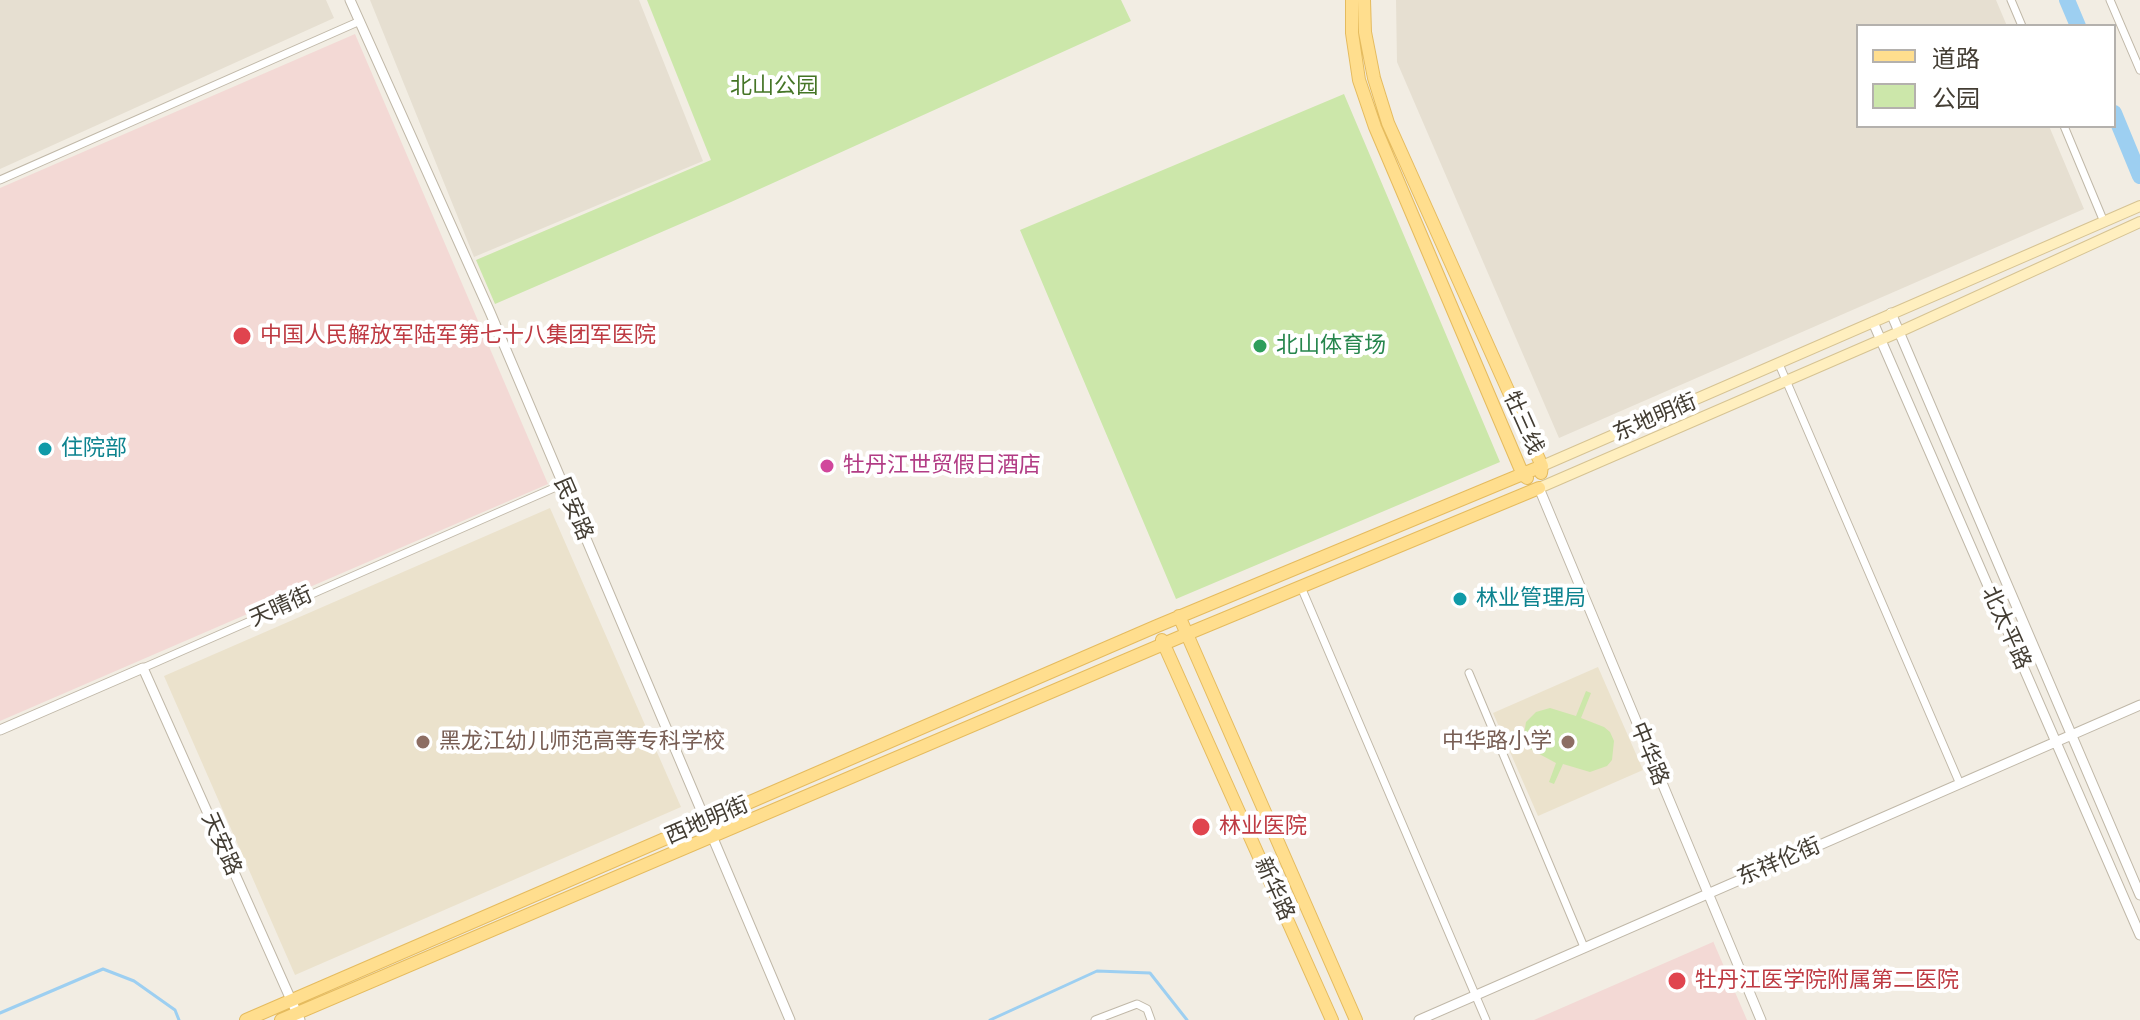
<!DOCTYPE html>
<html>
<head>
<meta charset="utf-8">
<style>
  body { margin:0 }
  #map { position:relative; width:2140px; height:1020px; overflow:hidden; background:#f2ede3; font-family:"IBM Plex Sans","Noto Sans SC",sans-serif }
  canvas { display:block }
  .legend { position:absolute; left:1856px; top:24px; width:260px; height:104px; box-sizing:border-box; background:#fff; border:2px solid #b4b1ad; margin:0; padding:10px 14px; list-style:none; font-size:24px; color:#433d33 }
  .legend li { display:flex; align-items:center; gap:16px; height:40px }
  .legend b { width:40px; border:2px solid #b4b1ad }
</style>
</head>
<body>
<div id="map">
<canvas width="2140" height="1020"></canvas>
<ul class="legend">
<li><b style="height:10px;background:#ffde8e"></b>道路</li>
<li><b style="height:22px;background:#cce7aa"></b>公园</li>
</ul>
</div>
<script>
const ctx = document.querySelector('canvas').getContext('2d');
ctx.lineJoin = 'round';
function fill(path, color) { ctx.fillStyle = color; ctx.fill(path, 'evenodd'); }
const poly = rows => new Path2D(rows.map(r => 'M' + r).join(''));
function stroke(path, color, width, dash) { ctx.strokeStyle = color; ctx.lineWidth = width; ctx.lineCap = dash ? 'butt' : 'round'; ctx.setLineDash(dash || []); ctx.stroke(path); }
function label(font, color, halo, rows, align = 'center') {
  ctx.font = font + ' "IBM Plex Sans","Noto Sans SC",sans-serif'; ctx.lineWidth = 8; ctx.setLineDash([]); ctx.textBaseline = 'middle'; ctx.strokeStyle = halo; ctx.fillStyle = color; for (const [text, x, y, turn = 0] of rows) {
    ctx.save(); ctx.translate(x, y); ctx.rotate((+turn || 0) * Math.PI / 180); ctx.textAlign = isNaN(turn) ? turn : align; if (halo) ctx.strokeText(text, 0, 0); ctx.fillText(text, 0, 0); ctx.restore();
  }
}
fill(poly([
  [0,0,326,0,334,18,0,169],
  [370,0,639,0,703,161,474,257],
  [1396,0,1996,0,2007,26,1858,26,1858,126,2049,126,2084,209,1559,438,1397,62]
]), '#e6dfd1');
fill(poly([
  [550,508,681,807,295,975,164,676],
  [1598,667,1643,770,1538,816,1493,713]
]), '#ebe2cc');
fill(poly([
  [355,34,548,484,0,721,0,188],
  [1713,941,1747,1020,1534,1020,1713,942]
]), '#f3d9d5');
fill(poly([
  [647,0,1121,0,1131,21,731,202,495,304,476,260,711,160],
  [1344,94,1500,462,1176,599,1020,230],
  [1586,691,1591,693,1581,718,1604,727,1610,732,1614,741,1612,760,1607,766,1590,772,1563,764,1554,784,1549,782,1556,763,1530,749,1524,735,1526,722,1536,712,1550,708,1576,716]
]), '#cce7aa');
stroke(poly([
  [0,1013,103,969,134,981,175,1010,179,1020],
  [990,1020,1097,971,1150,973,1187,1020]
]), '#9dcff1', 3);
stroke(poly([
  [2067,0,2078,26],
  [2114,113,2140,176]
]), '#9dcff1', 16);
const minor = poly([
  [2011,0,2022,26],
  [2110,0,2140,70],
  [2064,126,2104,222],
  [0,180,360,21],
  [1779,364,1960,784],
  [1301,587,1486,1020],
  [143,668,563,484],
  [1469,673,1584,947],
  [1095,1020,1137,1004,1147,1009,1151,1020]
]);
const tertiary = poly([
  [350,0,490,312,790,1020],
  [1891,313,2140,895],
  [1873,322,2140,935],
  [1539,488,1761,1020],
  [0,730,143,668,300,1020],
  [1419,1020,2140,705]
]);
const secondary = poly([
  [1542,466,2140,206],
  [1539,488,1899,332,2140,222]
]);
const primary = poly([
  [1352,0,1352,33,1359,80,1375,127,1523,475,1527,478],
  [1364,0,1365,32,1374,78,1388,123,1542,466,1541,473],
  [1179,616,1356,1020],
  [1162,640,1332,1020],
  [246,1020,1157,626,1542,466],
  [281,1020,1187,634,1539,488]
]);
stroke(minor, '#c0b8a8', 9);
stroke(tertiary, '#c0b8a8', 11);
stroke(secondary, '#d6c393', 12);
stroke(primary, '#e5bb5e', 14);
stroke(minor, '#fff', 7);
stroke(tertiary, '#fff', 9);
stroke(secondary, '#ffefbf', 10);
stroke(primary, '#ffde8e', 12);
for (const [x, y, r, color] of [
  [242,336,10,"#e0444e"],
  [1260,346,8,"#2e9e5b"],
  [45,449,8,"#0f9aa8"],
  [827,466,8,"#d1479c"],
  [1460,599,8,"#0f9aa8"],
  [423,742,8,"#8d6e63"],
  [1568,742,8,"#8d6e63"],
  [1201,827,10,"#e0444e"],
  [1677,981,10,"#e0444e"]
]) { const dot = new Path2D(); dot.arc(x, y, r, 0, 2 * Math.PI); ctx.fillStyle = color; ctx.fill(dot); stroke(dot, '#fff', 3); }
label('22px', '#457526', '#fff', [
  ["北山公园",774,87]
]);
label('22px', '#be3a42', '#fff', [
  ["中国人民解放军陆军第七十八集团军医院",260,336],
  ["林业医院",1219,827],
  ["牡丹江医学院附属第二医院",1695,981]
], 'left');
label('22px', '#27864d', '#fff', [
  ["北山体育场",1276,346]
], 'left');
label('22px', '#433d33', '#fff', [
  ["东地明街",1655,418,-23],
  ["牡三线",1523,423,66],
  ["民安路",573,509,67],
  ["天晴街",281,607,-24],
  ["北太平路",2006,628,66],
  ["中华路",1649,754,68],
  ["西地明街",707,821,-23],
  ["天安路",221,844,66],
  ["东祥伦街",1779,862,-23],
  ["新华路",1274,889,66]
]);
label('22px', '#0d838f', '#fff', [
  ["住院部",61,449],
  ["林业管理局",1476,599]
], 'left');
label('22px', '#b23c85', '#fff', [
  ["牡丹江世贸假日酒店",843,466]
], 'left');
label('22px', '#785e54', '#fff', [
  ["黑龙江幼儿师范高等专科学校",439,742],
  ["中华路小学",1552,742,"right"]
], 'left');
</script>
</body>
</html>
